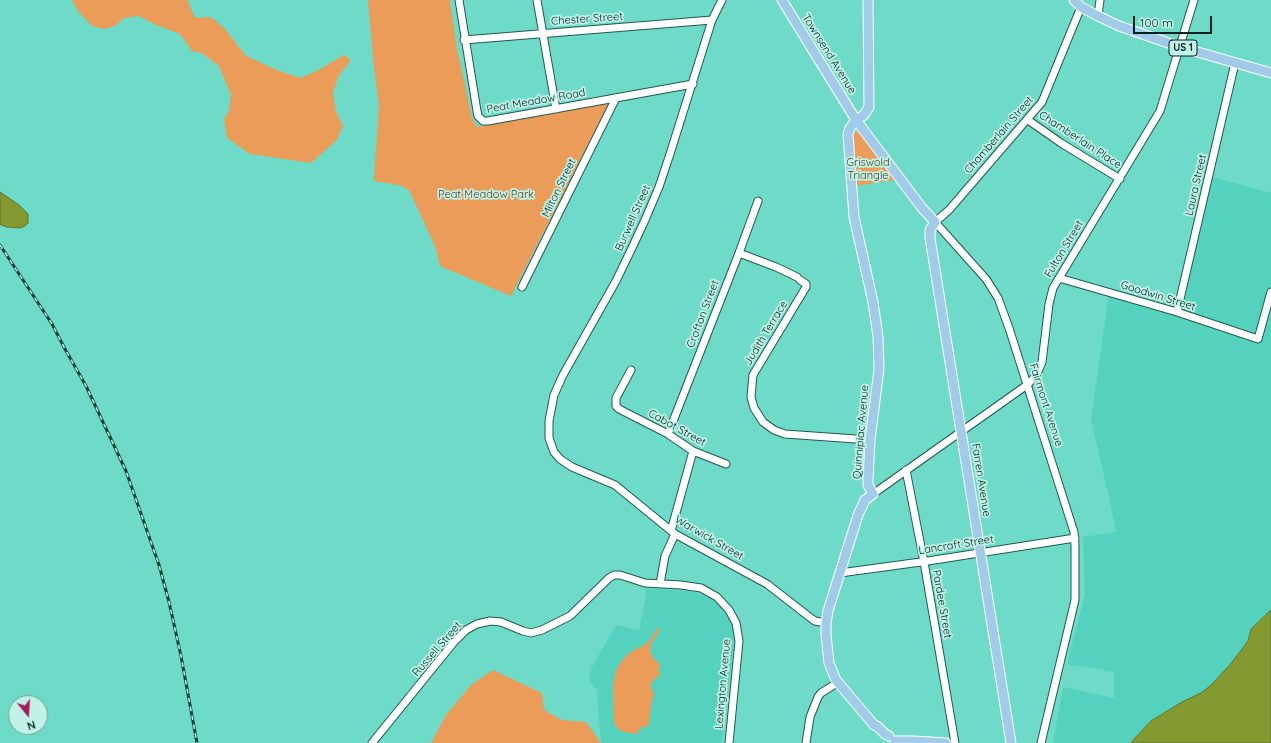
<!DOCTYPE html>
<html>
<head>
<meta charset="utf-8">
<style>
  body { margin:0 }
  #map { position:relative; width:1271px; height:743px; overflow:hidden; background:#6edbc8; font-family:Quicksand,sans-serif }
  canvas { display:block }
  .north { position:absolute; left:8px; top:695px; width:40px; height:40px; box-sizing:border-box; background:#c0f2e7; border:1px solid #739f96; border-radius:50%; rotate:162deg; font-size:11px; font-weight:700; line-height:16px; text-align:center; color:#00221d }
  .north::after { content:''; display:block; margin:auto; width:14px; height:18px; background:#a91c5c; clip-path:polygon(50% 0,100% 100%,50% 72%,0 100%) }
  .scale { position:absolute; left:1133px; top:16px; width:79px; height:18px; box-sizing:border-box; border:2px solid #00221d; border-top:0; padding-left:5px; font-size:12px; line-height:14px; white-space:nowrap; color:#00221d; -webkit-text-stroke:3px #c0f2e7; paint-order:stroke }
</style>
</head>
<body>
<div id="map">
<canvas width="1271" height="743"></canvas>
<div class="north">N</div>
<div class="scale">100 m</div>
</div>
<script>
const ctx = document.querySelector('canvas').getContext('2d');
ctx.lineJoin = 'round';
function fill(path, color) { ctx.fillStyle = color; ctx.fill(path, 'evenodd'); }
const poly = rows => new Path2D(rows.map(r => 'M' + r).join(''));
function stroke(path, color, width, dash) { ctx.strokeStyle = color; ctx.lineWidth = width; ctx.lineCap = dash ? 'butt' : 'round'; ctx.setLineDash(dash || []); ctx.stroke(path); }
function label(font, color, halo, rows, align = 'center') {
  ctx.font = font + ' Quicksand,sans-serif'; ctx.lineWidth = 3.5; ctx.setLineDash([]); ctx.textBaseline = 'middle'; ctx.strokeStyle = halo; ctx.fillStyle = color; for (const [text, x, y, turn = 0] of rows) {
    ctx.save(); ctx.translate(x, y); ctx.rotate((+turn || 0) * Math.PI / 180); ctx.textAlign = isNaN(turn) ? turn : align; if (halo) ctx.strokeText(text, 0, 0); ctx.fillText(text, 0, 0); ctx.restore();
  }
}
fill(poly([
  [1209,176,1271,193,1271,610,1251,629,1248,641,1242,649,1229,666,1210,686,1201,693,1182,702,1151,721,1135,738,1131,743,1053,743,1063,687,1114,698,1114,672,1067,664,1085,594,1083,537,1116,532,1108,493,1091,419,1109,293,1177,312],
  [646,588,695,592,716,601,721,605,731,618,735,633,722,743,601,743,597,690,589,680,592,667,616,625,639,630,645,602]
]), '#55d2bd');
fill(poly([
  [72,0,188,0,190,7,195,18,211,17,225,29,246,56,277,70,300,78,317,71,344,55,351,60,338,77,333,93,336,111,343,126,337,140,311,163,250,154,227,138,224,119,229,111,231,95,219,66,202,53,192,51,180,34,154,24,139,16,124,18,115,26,105,29,92,26,78,11],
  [368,0,450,0,457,48,472,118,475,124,478,127,609,103,511,296,440,266,435,246,409,190,399,185,374,181,379,105,374,67],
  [855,132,860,133,895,180,855,186,851,136],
  [658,628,660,628,659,632,651,644,650,651,653,658,660,664,659,670,660,676,655,678,651,684,651,688,654,693,651,705,649,725,647,727,640,727,638,734,624,732,618,729,615,725,614,721,613,683,617,668,624,658,631,652,644,645,650,640],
  [493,670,542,693,544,710,562,720,586,722,601,743,431,743,446,715,471,685]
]), '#ea9c58');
const water = poly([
  [0,192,19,205,28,214,28,223,25,226,20,228,7,227,1,225,0,224,0,192],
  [1271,610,1271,743,1131,743,1135,738,1151,721,1182,702,1201,693,1210,686,1229,666,1242,649,1248,641,1251,629,1271,610]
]);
fill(water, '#84992f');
stroke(water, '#5c752a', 1);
const minor = poly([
  [459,0,477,111,478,116,483,121,488,121,693,84],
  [537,0,556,109],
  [722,0,712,20,670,154,659,187,645,220,631,250,616,281,563,375,554,395,549,421,549,438,554,452,560,459,572,467,615,485,675,534,767,584,812,619,815,621,826,623],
  [1098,16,1100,0],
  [464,40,712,20],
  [1028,120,1061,143,1120,179],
  [739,253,776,267,797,277],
  [1059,278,1177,312,1258,339,1271,292],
  [800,280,806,284,806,287,753,375,751,397,754,408,763,422,774,430,785,434,870,440],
  [522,287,616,98],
  [1177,312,1235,63],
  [631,370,616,398,616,406,619,409,668,434,693,451,726,464],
  [668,434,739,253,758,201],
  [906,470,924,562,955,743],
  [873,494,1027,385,1036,376,1042,362,1049,304,1053,288,1160,111,1194,0],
  [671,531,693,451],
  [840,573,928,561,1075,538],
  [660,584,665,556,675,534],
  [372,743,454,642,466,630,477,624,490,621,501,622,523,631,531,633,542,630,570,616,609,578,614,575,620,575,645,583,681,585,701,588,717,597,729,610,736,623,739,641,729,743],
  [806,743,810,717,818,697,821,693,837,683],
  [1041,743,1075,600,1075,545,1074,532,1009,328,998,298,986,279,935,222,949,210,1042,102,1081,7]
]);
const major = poly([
  [782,0,856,120,922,208,935,222,930,230,930,238,1011,743],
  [868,0,869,107,864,115,856,120,850,128,848,134,854,217,873,302,878,337,879,369,870,440,868,480,868,485,873,494,865,500,858,515,828,611,826,623,826,634,829,663,836,680,874,725,877,726,885,734,889,736],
  [1074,0,1081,7,1098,16,1119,26,1180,47,1271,73],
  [895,741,914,741,946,743]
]);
stroke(minor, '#1f5b51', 9);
stroke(major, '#fff', 11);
stroke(minor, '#fff', 7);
stroke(major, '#a1cbe8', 9);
const rail = poly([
  [0,245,52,324,65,349,86,386,126,471,159,565,169,602,181,656,197,743]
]);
stroke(rail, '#14433b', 3);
stroke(rail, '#c0f2e7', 1.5, [4.5]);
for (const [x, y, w] of [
  [1183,48,28]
]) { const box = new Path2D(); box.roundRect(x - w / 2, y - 8, w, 16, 3); ctx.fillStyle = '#c0f2e7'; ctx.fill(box); stroke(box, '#00221d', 1); }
label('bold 10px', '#00221d', null, [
  ["US 1",1183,48]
]);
label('11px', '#00221d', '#c0f2e7', [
  ["Chester Street",587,19,-4],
  ["Townsend Avenue",829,54,58],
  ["Peat Meadow Road",536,101,-10],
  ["Chamberlain Street",999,135,-49],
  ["Chamberlain Place",1080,140,33],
  ["Laura Street",1196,185,-77],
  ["Milton Street",559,188,-64],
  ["Burwell Street",633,218,-66],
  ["Fulton Street",1064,249,-59],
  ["Goodwin Street",1158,296,17],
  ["Crofton Street",703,314,-69],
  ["Judith Terrace",766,333,-59],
  ["Fairmont Avenue",1046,405,72],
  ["Cabot Street",677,428,29],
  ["Quinnipiac Avenue",861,432,-85],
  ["Farren Avenue",981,480,81],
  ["Warwick Street",709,538,30],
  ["Lancraft Street",956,545,-9],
  ["Pardee Street",942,604,80],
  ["Russell Street",437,649,-49],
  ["Lexington Avenue",723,684,-85]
]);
label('11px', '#593719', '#c0f2e7', [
  ["Griswold",868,163],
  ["Triangle",868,176],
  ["Peat Meadow Park",486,195]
]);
</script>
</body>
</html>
